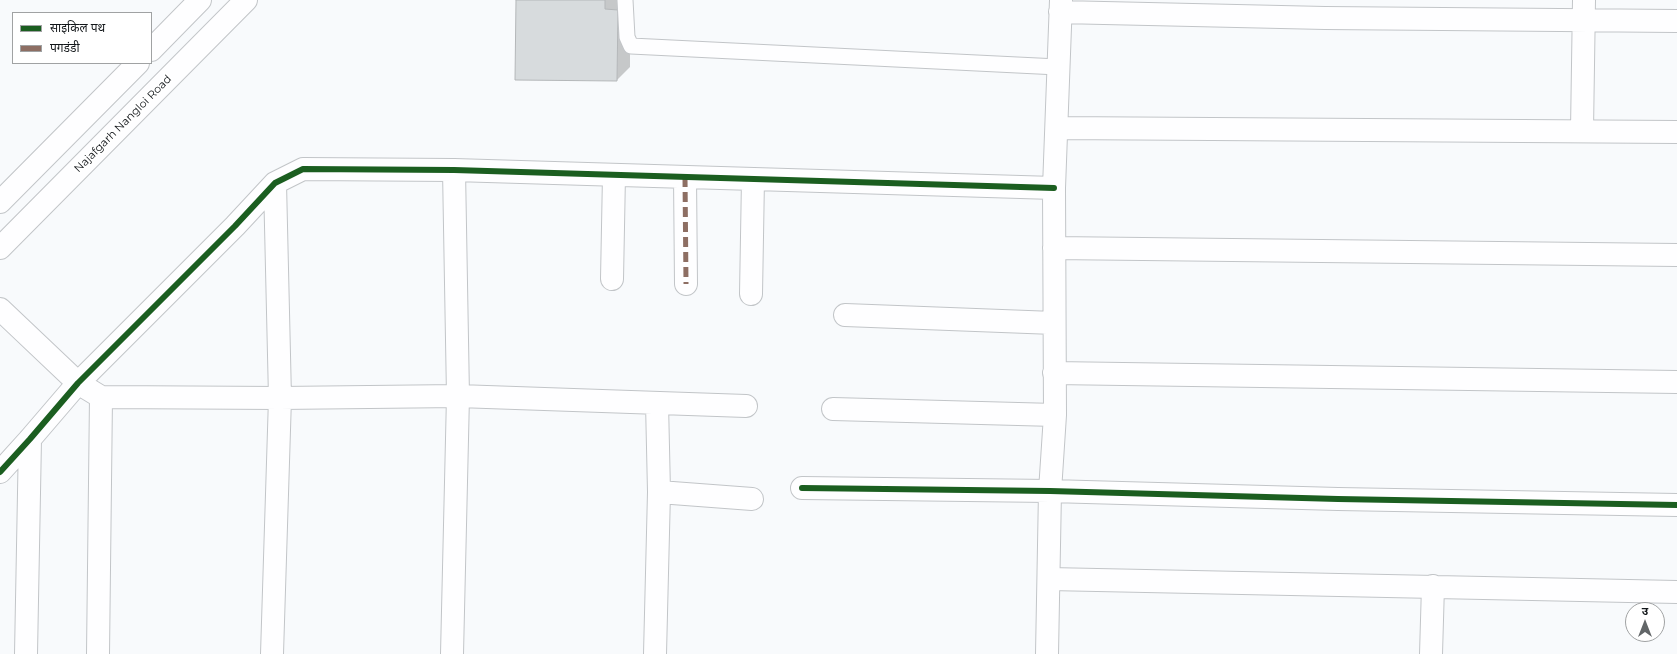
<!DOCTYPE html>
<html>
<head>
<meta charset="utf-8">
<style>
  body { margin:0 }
  #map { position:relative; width:1677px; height:654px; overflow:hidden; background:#f8fafc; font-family:Montserrat,"Noto Sans Devanagari",sans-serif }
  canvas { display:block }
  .legend { position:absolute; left:12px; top:12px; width:140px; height:52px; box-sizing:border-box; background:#fff; border:1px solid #a0a2a3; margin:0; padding:5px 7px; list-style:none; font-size:12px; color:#121619 }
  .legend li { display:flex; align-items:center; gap:8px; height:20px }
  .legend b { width:20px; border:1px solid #a0a2a3 }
  .north { position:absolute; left:1625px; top:602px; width:40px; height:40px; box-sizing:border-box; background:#fff; border:1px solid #a0a2a3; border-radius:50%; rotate:0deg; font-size:11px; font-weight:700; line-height:16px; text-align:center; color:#121619 }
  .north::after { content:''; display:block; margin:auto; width:14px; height:18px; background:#626668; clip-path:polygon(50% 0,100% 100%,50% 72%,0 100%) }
</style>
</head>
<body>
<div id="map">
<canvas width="1677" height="654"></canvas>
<ul class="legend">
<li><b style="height:5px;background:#1b5e20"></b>साइकिल पथ</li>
<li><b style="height:5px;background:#8d6e63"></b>पगडंडी</li>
</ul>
<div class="north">उ</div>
</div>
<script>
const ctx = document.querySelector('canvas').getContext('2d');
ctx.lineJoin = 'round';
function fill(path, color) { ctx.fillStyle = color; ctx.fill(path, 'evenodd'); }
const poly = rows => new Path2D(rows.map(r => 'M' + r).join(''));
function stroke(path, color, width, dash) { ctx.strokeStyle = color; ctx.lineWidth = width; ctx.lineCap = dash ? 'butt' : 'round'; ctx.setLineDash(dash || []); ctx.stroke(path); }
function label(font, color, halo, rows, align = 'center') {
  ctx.font = font + ' Montserrat,sans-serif'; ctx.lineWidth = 4; ctx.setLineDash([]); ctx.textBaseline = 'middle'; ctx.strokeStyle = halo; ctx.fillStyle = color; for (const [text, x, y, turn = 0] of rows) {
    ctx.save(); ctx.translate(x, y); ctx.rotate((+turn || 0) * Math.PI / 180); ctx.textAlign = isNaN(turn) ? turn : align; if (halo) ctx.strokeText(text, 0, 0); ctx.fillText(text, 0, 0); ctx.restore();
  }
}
fill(poly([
  [517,0,630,0,630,67,617,80]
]), '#0003');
const building = poly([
  [516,0,605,0,605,9,618,10,617,81,515,80,516,0]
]);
fill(building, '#d7dbdd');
stroke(building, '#b4b7b9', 1);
const lane = poly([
  [625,0,627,37,631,46,1058,67]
]);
const street = poly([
  [1060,12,1325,18,1677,21],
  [1057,128,1677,132],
  [1582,130,1584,0],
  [685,177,686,284],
  [1054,248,1677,255],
  [612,279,614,175],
  [751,294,753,179],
  [0,309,78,383,101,397,280,398,458,396,746,406],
  [845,315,1054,323],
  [1054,373,1677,382],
  [833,409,1055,415],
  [0,472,30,439,78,383,235,226,275,183,303,169,454,170,1054,188],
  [802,488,1050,491,1338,499,1677,505],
  [659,492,752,499],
  [1049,579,1677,592],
  [26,654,30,439],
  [98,654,101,397],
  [272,654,280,398,275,183],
  [452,654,458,396,454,170],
  [655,654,659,492,657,403],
  [1047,654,1050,491,1055,415,1054,188,1061,0],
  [1431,654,1433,586]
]);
const primary = poly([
  [151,50,200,0],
  [0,202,138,63],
  [0,248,246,0]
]);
stroke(lane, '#c2c5c8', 17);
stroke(street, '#c2c5c8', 24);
stroke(primary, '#c2c5c8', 24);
stroke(lane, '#fefeff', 15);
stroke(street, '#fefeff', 22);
stroke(primary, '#fefeff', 22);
stroke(poly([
  [685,177,686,284]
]), '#8d6e63', 5, [10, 5]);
stroke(poly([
  [0,472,30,439,78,383,235,226,275,183,303,169,454,170,1054,188],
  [802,488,1050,491,1338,499,1677,505]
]), '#1b5e20', 6);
label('11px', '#121619', '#fff', [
  ["Najafgarh Nangloi Road",123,124,-45]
]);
</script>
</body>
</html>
